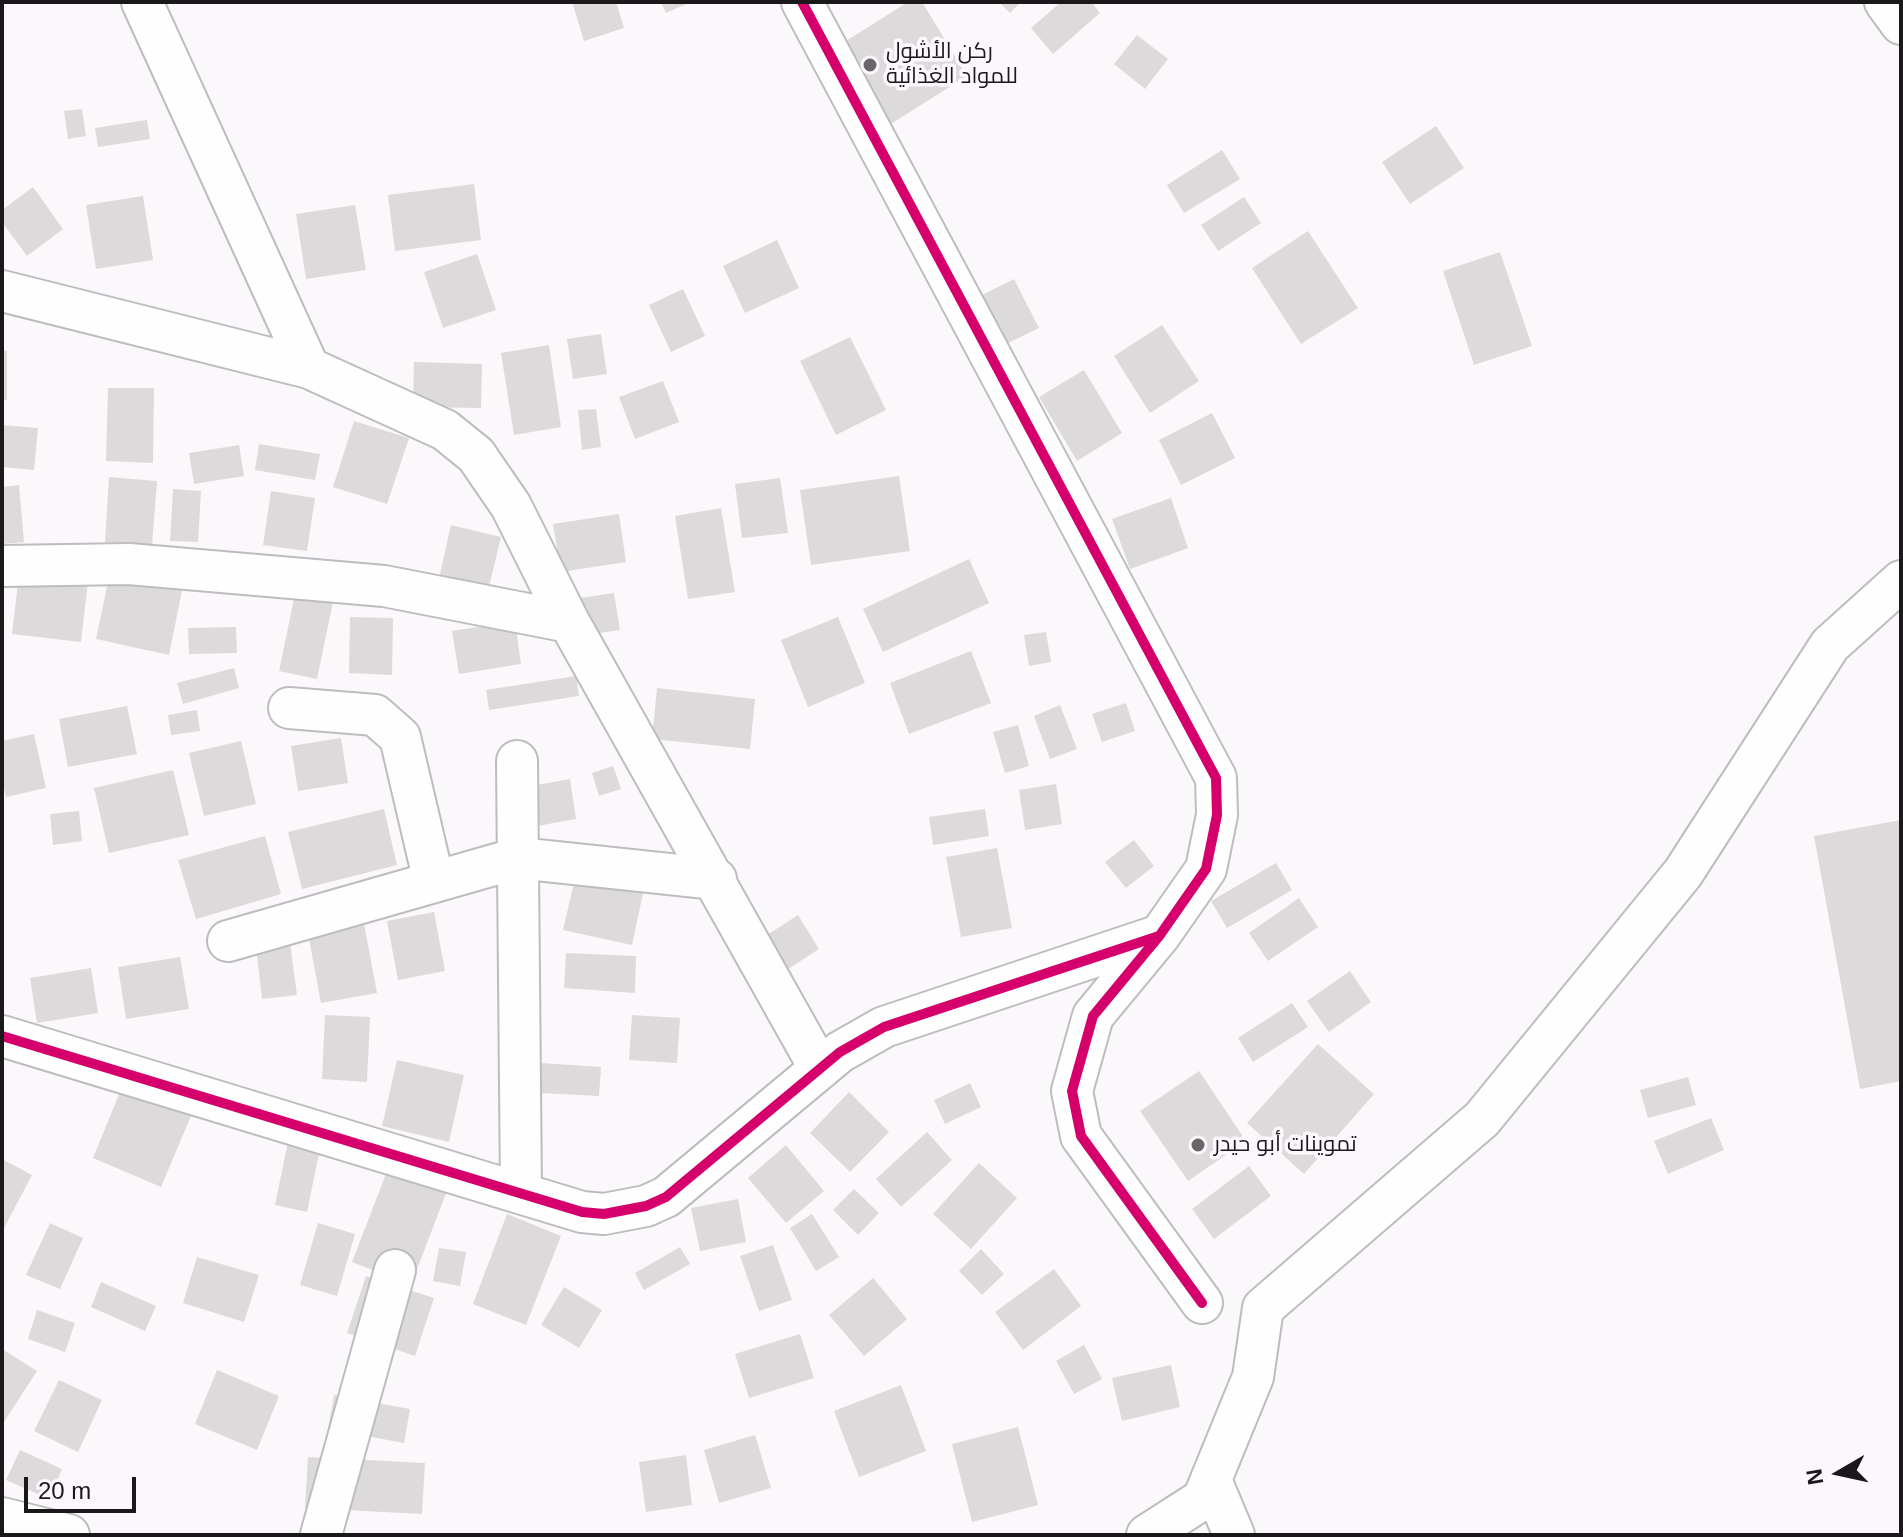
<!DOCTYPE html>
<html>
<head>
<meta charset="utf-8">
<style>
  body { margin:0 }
  #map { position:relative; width:1903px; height:1537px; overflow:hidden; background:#fbf8fc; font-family:Arial,sans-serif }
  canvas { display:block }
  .frame { position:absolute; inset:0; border:4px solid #1a181a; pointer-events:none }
  .north { position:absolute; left:1799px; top:1433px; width:80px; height:80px; -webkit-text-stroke:6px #fcf7fd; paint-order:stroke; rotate:261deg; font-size:22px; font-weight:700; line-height:32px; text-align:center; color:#1a181a }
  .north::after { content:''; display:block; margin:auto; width:28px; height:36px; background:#1a181a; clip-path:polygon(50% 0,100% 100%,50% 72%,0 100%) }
  .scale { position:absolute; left:24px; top:1477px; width:112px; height:36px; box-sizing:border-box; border:4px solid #1a181a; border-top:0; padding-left:10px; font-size:24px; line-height:28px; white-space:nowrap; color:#1a181a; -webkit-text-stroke:6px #fcf7fd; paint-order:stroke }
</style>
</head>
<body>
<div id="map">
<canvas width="1903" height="1537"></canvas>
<div class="frame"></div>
<div class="north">N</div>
<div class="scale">20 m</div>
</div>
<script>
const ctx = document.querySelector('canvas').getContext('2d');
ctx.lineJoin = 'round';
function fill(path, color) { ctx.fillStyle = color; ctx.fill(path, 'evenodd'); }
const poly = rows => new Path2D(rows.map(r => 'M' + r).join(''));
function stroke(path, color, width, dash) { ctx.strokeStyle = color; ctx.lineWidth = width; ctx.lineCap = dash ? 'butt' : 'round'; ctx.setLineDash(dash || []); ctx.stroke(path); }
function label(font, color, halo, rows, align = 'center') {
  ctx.font = font + ' Arial,Cairo,sans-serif'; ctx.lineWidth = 7; ctx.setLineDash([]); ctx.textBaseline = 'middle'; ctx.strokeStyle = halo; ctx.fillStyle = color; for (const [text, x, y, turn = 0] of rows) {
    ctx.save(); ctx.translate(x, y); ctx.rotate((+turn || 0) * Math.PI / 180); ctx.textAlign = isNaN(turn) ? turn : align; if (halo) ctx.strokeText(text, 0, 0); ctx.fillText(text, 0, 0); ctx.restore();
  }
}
fill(poly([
  [572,2,616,2,624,28,584,41],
  [661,2,691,2,666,13],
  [908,2,922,2,967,76,883,129,833,49],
  [999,2,1021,2,1010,13],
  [1061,2,1091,2,1100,13,1053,54,1031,28],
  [1137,35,1168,59,1145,89,1114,64],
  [82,109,86,136,68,139,64,111],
  [147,120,150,139,98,147,95,128],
  [1436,126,1464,168,1410,204,1382,162],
  [1222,150,1240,179,1184,213,1167,185],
  [474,184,481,240,395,251,388,195],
  [33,187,63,229,27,256,2,222,2,210],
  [143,196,153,260,96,269,86,205],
  [1244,197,1261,223,1218,251,1201,225],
  [355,205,366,270,306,279,296,214],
  [1308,231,1358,308,1301,344,1252,268],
  [777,240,799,288,745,313,723,266],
  [1500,252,1532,346,1474,365,1443,271],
  [477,254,496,310,443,328,424,272],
  [1014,279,1039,328,998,348,974,299],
  [683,289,705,336,671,352,649,305],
  [1162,325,1199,381,1150,413,1114,356],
  [601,334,607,374,573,379,567,339],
  [850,337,886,410,836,435,800,361],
  [549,345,561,427,514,435,501,353],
  [2,351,7,351,7,400,2,400],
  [414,362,482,364,481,408,413,407],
  [1084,370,1122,433,1077,461,1039,397],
  [663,381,679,422,635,439,619,397],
  [108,388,154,388,153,463,106,461],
  [596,409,601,447,582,450,578,410],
  [1212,413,1235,458,1181,485,1159,440],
  [354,421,409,438,387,504,333,487],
  [2,425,38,428,34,470,2,467],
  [259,444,320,454,315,480,255,470],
  [239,445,244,476,194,484,189,453],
  [899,476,910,551,811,565,800,490],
  [109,477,157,481,152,546,105,542],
  [780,478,788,533,742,538,735,484],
  [19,485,24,542,2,544,2,487],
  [173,489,201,491,198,542,170,541],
  [271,491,315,498,307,551,263,545],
  [1171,498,1188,548,1130,569,1112,519],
  [721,508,735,592,688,599,675,516],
  [619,514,626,562,561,572,553,524],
  [451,525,501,537,487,595,438,583],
  [969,559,989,603,883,652,863,609],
  [19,574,88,582,81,642,12,634],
  [109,577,182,591,169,655,96,639],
  [614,593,620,630,586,635,580,598],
  [295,594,333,602,317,679,279,671],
  [350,617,393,618,392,675,349,673],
  [838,617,865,683,808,707,781,640],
  [515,621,521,664,459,674,452,631],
  [236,627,237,653,189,654,188,628],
  [1046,632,1051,662,1029,666,1024,635],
  [971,651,991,703,909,734,890,683],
  [234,668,239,688,183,704,177,683],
  [576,676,579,696,489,710,486,690],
  [657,688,755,699,750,749,652,739],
  [1126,703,1135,731,1102,742,1092,714],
  [1060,705,1077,749,1050,759,1034,716],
  [127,706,137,754,68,767,59,719],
  [197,710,200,731,171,735,168,715],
  [1018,725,1029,766,1005,773,993,732],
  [34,734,46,788,6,797,2,778,2,741],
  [341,738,348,783,298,791,291,746],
  [241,741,256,804,204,816,189,753],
  [613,766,621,789,599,796,592,773],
  [173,770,189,835,109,853,94,788],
  [570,779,576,819,537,826,531,786],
  [1056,784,1062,824,1025,830,1019,790],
  [384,809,397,865,302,889,288,832],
  [985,809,989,836,933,845,929,817],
  [79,811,82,841,53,845,50,814],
  [1901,820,1901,1081,1860,1089,1814,836],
  [265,836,281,894,196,919,178,860],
  [1134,840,1154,866,1126,888,1105,862],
  [997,848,1012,928,961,937,946,857],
  [1276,863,1292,890,1227,928,1211,901],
  [576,874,644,889,632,945,563,930],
  [1299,898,1318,927,1268,961,1249,933],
  [434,912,445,971,398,980,387,921],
  [798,915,819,949,785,971,764,937],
  [363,918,377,993,321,1003,307,928],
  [290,943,297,995,262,999,256,947],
  [566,953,636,956,635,993,564,988],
  [180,957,189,1009,126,1019,118,967],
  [91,968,98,1013,37,1023,30,978],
  [1350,971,1371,1002,1329,1032,1307,1001],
  [1292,1003,1308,1027,1253,1062,1238,1038],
  [325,1015,370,1017,367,1082,322,1079],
  [632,1015,680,1018,677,1063,629,1060],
  [1318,1044,1374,1094,1304,1174,1247,1123],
  [397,1060,464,1075,449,1142,382,1126],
  [540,1063,601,1067,599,1096,539,1093],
  [1199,1071,1246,1141,1188,1181,1140,1111],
  [127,1075,196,1104,161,1187,93,1158],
  [1688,1077,1696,1105,1648,1118,1640,1090],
  [970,1083,981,1107,945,1124,934,1100],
  [849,1092,889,1132,850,1172,810,1133],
  [1711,1118,1724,1150,1668,1174,1654,1141],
  [927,1132,952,1160,901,1207,876,1179],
  [289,1137,321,1144,307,1212,275,1205],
  [786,1145,824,1191,786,1223,748,1178],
  [2,1159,32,1175,2,1232],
  [979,1163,1017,1198,971,1249,933,1214],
  [389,1166,448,1188,411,1285,352,1262],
  [1249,1166,1271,1196,1214,1239,1192,1209],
  [854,1189,879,1213,858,1235,833,1210],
  [738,1199,746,1242,700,1251,691,1208],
  [507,1214,561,1236,526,1325,473,1304],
  [812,1214,839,1257,816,1271,790,1228],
  [50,1223,83,1238,60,1289,26,1275],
  [318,1223,355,1234,337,1296,300,1285],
  [773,1245,792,1300,759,1311,740,1256],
  [680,1247,690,1264,644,1290,635,1273],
  [439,1248,466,1252,460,1286,433,1281],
  [981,1249,1004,1274,982,1295,959,1271],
  [197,1257,259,1275,244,1322,183,1303],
  [1054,1269,1081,1306,1023,1350,995,1312],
  [366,1276,434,1298,415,1356,347,1333],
  [873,1278,907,1319,864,1356,829,1315],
  [101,1282,156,1306,145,1331,91,1307],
  [564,1287,602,1310,579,1348,541,1325],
  [37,1310,75,1323,65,1352,28,1339],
  [800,1334,814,1378,749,1398,735,1354],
  [1084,1345,1102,1379,1074,1394,1056,1361],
  [2,1349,37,1371,2,1425],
  [1171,1365,1180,1407,1122,1421,1112,1378],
  [217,1370,279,1396,257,1450,195,1424],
  [59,1380,102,1400,78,1452,34,1431],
  [901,1385,926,1451,859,1477,834,1411],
  [334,1395,410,1409,404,1443,328,1429],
  [1018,1427,1038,1505,972,1522,952,1444],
  [755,1435,771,1488,719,1503,704,1450],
  [20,1450,62,1469,49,1499,6,1480],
  [686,1455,692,1505,646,1512,639,1462],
  [308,1457,425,1463,422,1514,305,1508]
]), '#dcdadb');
const street = poly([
  [142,2,309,368],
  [802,2,1216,778,1217,815,1206,869,1160,935,1093,1016,1072,1091,1081,1136,1202,1303],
  [1885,2,1901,24],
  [2,291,309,368,445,430,476,455,511,506,569,622,820,1069],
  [2,566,129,564,384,586,569,622],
  [289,708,375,715,400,737,434,882],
  [517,761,521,1192],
  [228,941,518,858,716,879],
  [2,1036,582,1212,604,1214,646,1206,666,1197,840,1052,884,1027,1160,935],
  [1211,1480,1234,1535],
  [2,1518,69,1535],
  [321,1535,395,1270],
  [1147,1535,1203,1499,1253,1377,1263,1308,1482,1119,1683,873,1830,645,1901,581]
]);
stroke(street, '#bebcbe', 44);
stroke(street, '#fefeff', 40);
stroke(poly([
  [802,2,1216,778,1217,815,1206,869,1160,935,1093,1016,1072,1091,1081,1136,1202,1303],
  [2,1036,582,1212,604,1214,646,1206,666,1197,840,1052,884,1027,1159,936]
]), '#d6006c', 10);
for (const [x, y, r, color] of [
  [870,65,8,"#696669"],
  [1198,1145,8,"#696669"]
]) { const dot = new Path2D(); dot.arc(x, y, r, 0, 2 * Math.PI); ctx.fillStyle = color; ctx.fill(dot); stroke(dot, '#fcf7fd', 3); }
label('22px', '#1a181a', '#fcf7fd', [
  ["ركن الأشول",886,52],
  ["للمواد الغذائية",886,77],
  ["تموينات أبو حيدر",1214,1145]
], 'left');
</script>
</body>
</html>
